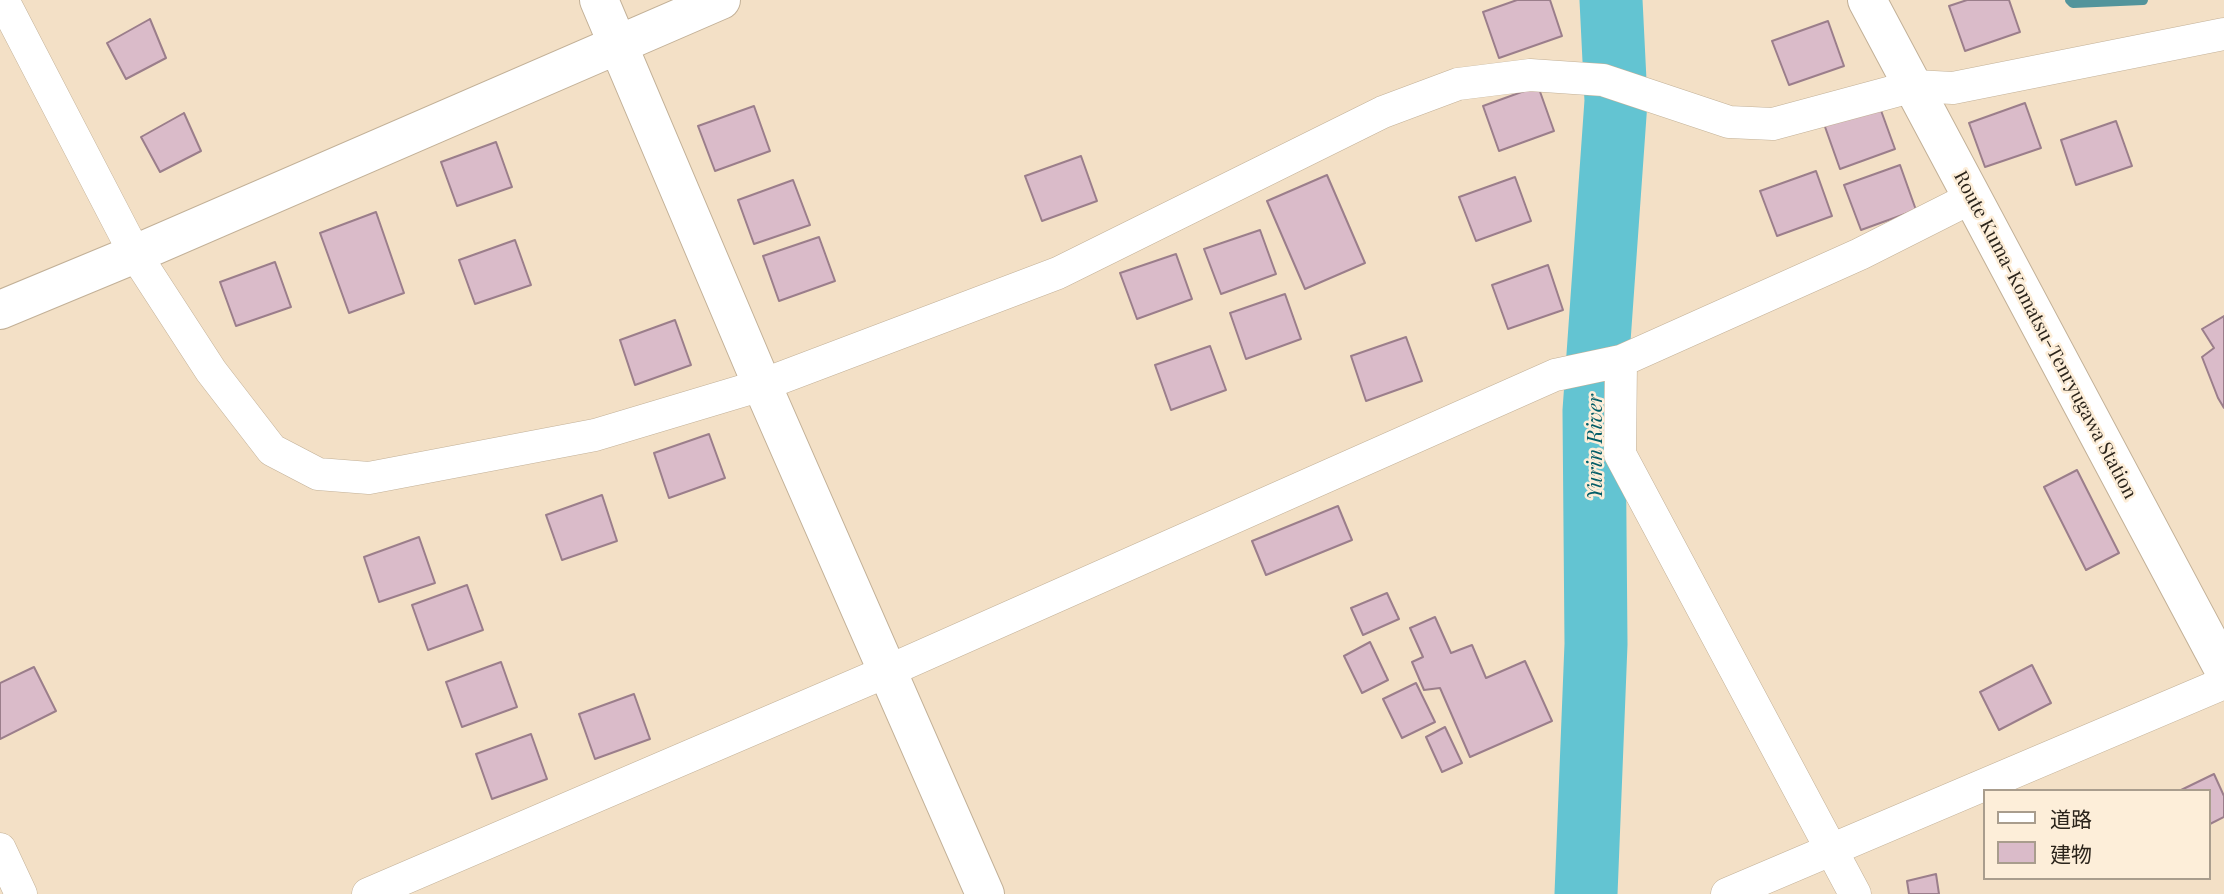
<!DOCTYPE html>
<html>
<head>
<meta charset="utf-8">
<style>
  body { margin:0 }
  #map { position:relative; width:2224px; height:894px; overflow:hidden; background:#f3e0c6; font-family:"Playfair Display","Noto Sans JP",serif }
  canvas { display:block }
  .legend { position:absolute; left:1983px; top:789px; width:228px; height:91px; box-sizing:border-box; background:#fdeed9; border:2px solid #a99d8d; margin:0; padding:9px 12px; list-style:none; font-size:21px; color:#2b241b }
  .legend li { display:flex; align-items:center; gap:14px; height:35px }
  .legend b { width:35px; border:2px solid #a99d8d }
</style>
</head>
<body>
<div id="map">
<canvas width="2224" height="894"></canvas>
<ul class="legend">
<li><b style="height:9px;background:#fff"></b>道路</li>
<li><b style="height:19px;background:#dabbc9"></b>建物</li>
</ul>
</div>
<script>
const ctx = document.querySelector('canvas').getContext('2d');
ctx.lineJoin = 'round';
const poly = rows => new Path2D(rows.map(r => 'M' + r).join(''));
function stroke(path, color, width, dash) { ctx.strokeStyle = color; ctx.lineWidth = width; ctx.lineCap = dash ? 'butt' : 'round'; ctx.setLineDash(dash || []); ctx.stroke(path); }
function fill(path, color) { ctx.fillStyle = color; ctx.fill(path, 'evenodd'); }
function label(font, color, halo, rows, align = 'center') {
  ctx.font = font + ' "Playfair Display",serif'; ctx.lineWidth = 5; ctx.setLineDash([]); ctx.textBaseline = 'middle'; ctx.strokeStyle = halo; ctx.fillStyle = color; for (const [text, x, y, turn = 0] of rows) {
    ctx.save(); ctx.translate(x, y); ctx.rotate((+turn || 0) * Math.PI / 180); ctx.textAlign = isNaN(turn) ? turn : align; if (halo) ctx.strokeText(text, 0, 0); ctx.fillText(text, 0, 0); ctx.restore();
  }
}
stroke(poly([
  [2070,0,2073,3,2143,0]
]), '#52949b', 10);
stroke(poly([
  [1586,894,1596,644,1594,411,1616,101,1611,0]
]), '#63c4d2', 63);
const building = poly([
  [1517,0,1550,0,1562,36,1499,58,1483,12,1517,0],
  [1967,0,2009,0,2020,32,1965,51,1949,6,1967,0],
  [150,19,166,58,126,79,107,43,150,19],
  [1828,21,1844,66,1789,85,1772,41,1828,21],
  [1538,86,1554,131,1499,151,1483,106,1538,86],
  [2025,103,2041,148,1985,167,1969,123,2025,103],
  [1879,105,1895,149,1840,169,1824,124,1879,105],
  [754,106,770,151,715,171,698,126,754,106],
  [184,113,201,151,160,172,141,137,184,113],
  [2116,121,2132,166,2076,185,2061,140,2116,121],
  [496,142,512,187,457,206,441,162,496,142],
  [1081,156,1097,201,1042,221,1025,176,1081,156],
  [1900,165,1916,210,1861,230,1844,185,1900,165],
  [1816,171,1832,216,1777,236,1760,191,1816,171],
  [1327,175,1365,263,1305,289,1267,201,1327,175],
  [1515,177,1531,221,1476,241,1459,197,1515,177],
  [793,180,810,225,754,244,738,200,793,180],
  [376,212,404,293,349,313,320,233,376,212],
  [1260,230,1276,274,1221,294,1204,249,1260,230],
  [819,237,835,281,779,301,763,256,819,237],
  [515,240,531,285,475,304,459,260,515,240],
  [1176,254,1192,299,1137,319,1120,273,1176,254],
  [275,262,291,307,236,326,220,282,275,262],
  [1548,265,1563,310,1508,329,1492,285,1548,265],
  [1285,294,1301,339,1246,359,1230,313,1285,294],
  [2224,316,2224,408,2218,398,2202,357,2214,348,2202,329,2224,316],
  [675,320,691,365,635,385,620,340,675,320],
  [1406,337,1422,381,1366,401,1351,356,1406,337],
  [1210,346,1226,390,1171,410,1155,365,1210,346],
  [709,434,725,478,669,498,654,453,709,434],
  [2077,470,2119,553,2086,570,2044,487,2077,470],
  [602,495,617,541,562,560,546,515,602,495],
  [1338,506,1352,540,1266,575,1252,541,1338,506],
  [419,537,435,583,379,602,364,557,419,537],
  [467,585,483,630,428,650,412,605,467,585],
  [1387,593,1399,619,1363,635,1351,608,1387,593],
  [1435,617,1451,653,1472,645,1486,678,1525,661,1552,721,1470,757,1440,688,1424,690,1412,662,1423,657,1410,628,1435,617],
  [1370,642,1388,680,1362,693,1344,656,1370,642],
  [501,662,517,707,462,727,446,682,501,662],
  [2032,665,2051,703,1999,730,1980,692,2032,665],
  [34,667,56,711,0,739,0,683,34,667],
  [1416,683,1435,722,1402,738,1383,699,1416,683],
  [634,694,650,739,595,759,579,714,634,694],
  [1445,727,1462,763,1442,772,1426,737,1445,727],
  [531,734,547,779,492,799,476,754,531,734],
  [2214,774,2224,796,2224,817,2208,825,2208,791,2179,791,2214,774],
  [1936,874,1939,894,1909,894,1907,881,1936,874]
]);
fill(building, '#dabbc9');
stroke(building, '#9b7e8b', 2);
const minor = poly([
  [3,0,135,254,211,371,272,450,318,474,369,478,595,435,762,385,1058,273,1383,112,1458,84,1530,75,1603,80,1729,122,1773,124,1914,86,1953,88,2224,34],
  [1621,361,1620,454,1855,894],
  [0,849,21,894],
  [368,894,888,671,1555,375,1621,361,1860,254,1971,198],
  [1727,894,2224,683]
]);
const tertiary = poly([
  [599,0,762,385,985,894],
  [0,310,135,254,721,0]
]);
const secondary = poly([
  [1867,0,2224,670]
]);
stroke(minor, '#c2b097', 33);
stroke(tertiary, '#c2b097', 40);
stroke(secondary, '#c2b097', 40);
stroke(minor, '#fff', 32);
stroke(tertiary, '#fff', 38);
stroke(secondary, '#fff', 38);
label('19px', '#2b241b', '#fdeed9', [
  ["Route Kuma-Komatsu-Tenryugawa Station",2045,335,62]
]);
label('italic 21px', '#025c66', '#fdeed9', [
  ["Yurin River",1595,447,-90]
]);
</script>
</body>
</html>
